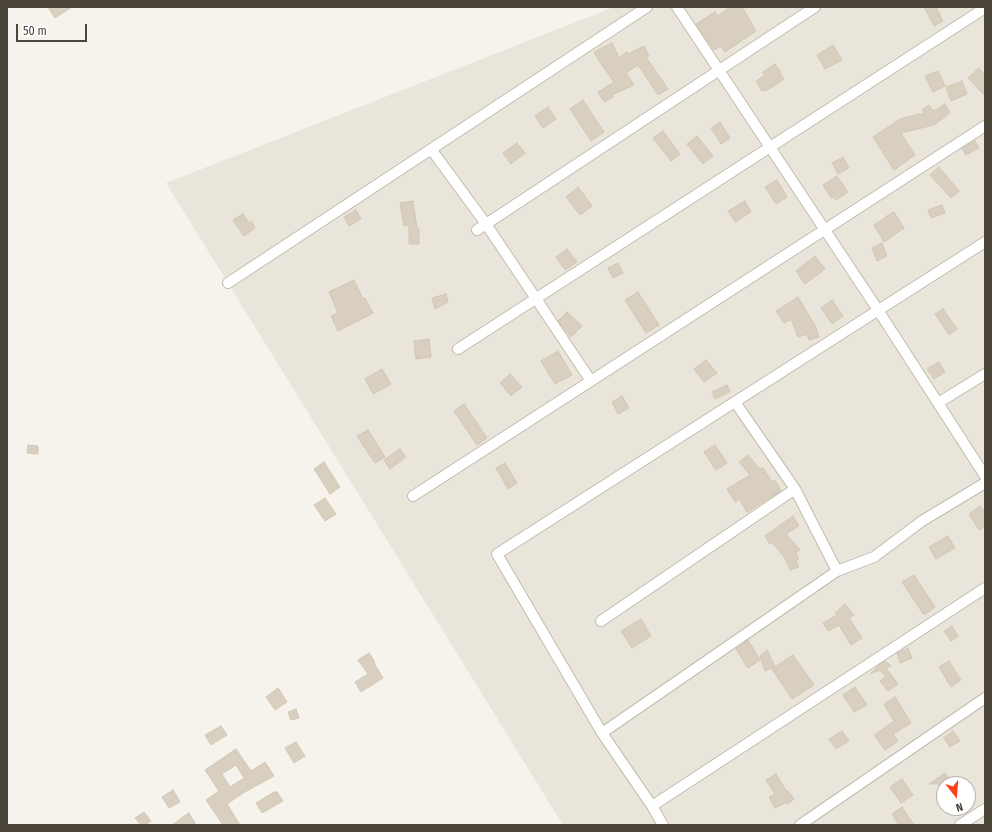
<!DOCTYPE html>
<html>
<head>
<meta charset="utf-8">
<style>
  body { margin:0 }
  #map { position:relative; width:992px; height:832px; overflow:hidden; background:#f6f3ec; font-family:"Fira Sans Condensed",sans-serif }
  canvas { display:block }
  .frame { position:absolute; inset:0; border:8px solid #4b4439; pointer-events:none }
  .north { position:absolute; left:936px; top:776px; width:40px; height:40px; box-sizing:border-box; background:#fff; border:1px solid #b7b4b0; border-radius:50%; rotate:163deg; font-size:11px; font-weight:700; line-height:16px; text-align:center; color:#4b4439 }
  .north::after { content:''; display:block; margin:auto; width:14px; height:18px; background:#fc3f1d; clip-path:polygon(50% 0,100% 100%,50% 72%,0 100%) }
  .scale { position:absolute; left:16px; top:24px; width:71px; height:18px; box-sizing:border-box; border:2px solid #4b4439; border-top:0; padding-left:5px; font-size:12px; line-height:14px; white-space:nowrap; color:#4b4439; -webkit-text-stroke:3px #fff; paint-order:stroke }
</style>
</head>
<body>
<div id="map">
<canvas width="992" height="832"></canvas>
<div class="frame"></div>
<div class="north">N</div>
<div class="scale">50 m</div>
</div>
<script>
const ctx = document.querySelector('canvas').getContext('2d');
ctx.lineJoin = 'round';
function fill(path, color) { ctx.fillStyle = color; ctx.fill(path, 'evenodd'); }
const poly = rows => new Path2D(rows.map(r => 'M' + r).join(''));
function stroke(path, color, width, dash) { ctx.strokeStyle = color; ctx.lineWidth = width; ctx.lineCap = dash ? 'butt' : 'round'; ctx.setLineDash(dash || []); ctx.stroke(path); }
fill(poly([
  [614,7,985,7,985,825,563,825,166,183],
  [944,784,968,784,968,808,944,808]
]), '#eae5da');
const building = poly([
  [48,7,72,7,55,18,48,7],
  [730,7,742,7,756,31,725,52,721,46,714,50,696,24,715,12,718,16,730,7],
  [924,7,936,7,943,21,934,26,924,7],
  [612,43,619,58,627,52,628,54,644,46,649,56,646,57,668,89,658,95,638,65,626,73,634,85,612,95,613,97,604,102,598,92,614,82,599,61,594,52,612,43],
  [833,45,842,60,825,69,817,55,833,45],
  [775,64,781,73,780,74,784,79,766,91,765,90,762,91,756,81,765,75,763,72,775,64],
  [979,68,985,75,985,96,968,78,979,68],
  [938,71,945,86,933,92,925,76,938,71],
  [962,81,967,94,951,101,946,87,962,81],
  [583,100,604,132,591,141,570,109,583,100],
  [945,104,950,113,934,125,901,133,915,155,894,170,873,137,900,119,924,113,922,110,929,105,934,111,945,104],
  [548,107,556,119,543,128,535,116,548,107],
  [720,122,730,138,721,144,711,128,720,122],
  [663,131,680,154,671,161,653,138,663,131],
  [697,136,713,156,703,164,687,144,697,136],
  [975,141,979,148,966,155,962,148,975,141],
  [517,143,525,153,511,164,503,153,517,143],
  [843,157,849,168,838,174,832,163,843,157],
  [939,167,959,191,951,198,930,175,939,167],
  [837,176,848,192,836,200,834,197,831,198,823,185,837,176],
  [777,180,787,197,776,204,765,187,777,180],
  [578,187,592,206,580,215,566,197,578,187],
  [413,201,417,228,419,228,419,244,409,244,409,225,404,226,400,203,413,201],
  [745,201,751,212,735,222,728,211,745,201],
  [942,205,945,213,931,218,928,210,942,205],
  [356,210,361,219,349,226,344,217,356,210],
  [894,212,904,228,884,242,874,225,885,218,885,217,894,212],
  [243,214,249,223,251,221,255,228,244,236,233,220,243,214],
  [882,243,887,256,877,261,872,248,882,243],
  [567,249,577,262,565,270,556,257,567,249],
  [815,256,825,269,805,284,796,271,815,256],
  [618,263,623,273,613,278,608,268,618,263],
  [354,280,363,299,365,298,373,313,338,331,331,316,338,313,329,292,354,280],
  [638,292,659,325,646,333,625,300,638,292],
  [446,294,448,302,435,309,432,298,446,294],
  [798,297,816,327,819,337,809,340,807,334,798,337,791,319,784,323,776,311,798,297],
  [832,300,843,316,832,324,821,308,832,300],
  [943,309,957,329,949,335,935,314,943,309],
  [567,312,582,326,571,337,558,321,567,312],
  [429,339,431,357,416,359,414,341,429,339],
  [558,351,572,375,555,384,541,361,558,351],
  [706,360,717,373,704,382,694,369,706,360],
  [939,362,945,372,934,379,927,369,939,362],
  [382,369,391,384,373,394,365,379,382,369],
  [510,374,522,387,511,396,500,383,510,374],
  [727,385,730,392,715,399,712,392,727,385],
  [622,396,629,408,618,414,612,402,622,396],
  [464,404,487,438,477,445,454,411,464,404],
  [368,430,385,457,375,463,357,436,368,430],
  [28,445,38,446,38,454,27,453,28,445],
  [715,445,727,463,716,470,704,452,715,445],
  [400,449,406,457,390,469,384,460,400,449],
  [748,455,760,469,763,468,772,482,775,480,781,491,747,512,739,499,735,502,727,489,750,475,739,462,748,455],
  [324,462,340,487,330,494,314,469,324,462],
  [505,463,517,483,508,489,496,468,505,463],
  [325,498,336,514,325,521,314,505,325,498],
  [980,506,985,513,985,526,979,530,969,514,980,506],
  [793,516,799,526,786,534,800,550,796,553,799,559,796,561,799,567,790,570,785,558,772,542,770,544,765,536,793,516],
  [948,536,955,548,936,559,929,547,948,536],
  [914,575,935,607,924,615,902,582,914,575],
  [845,604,854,615,849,618,862,638,851,645,839,625,828,631,823,623,837,615,835,613,845,604],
  [641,619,651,636,632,648,621,631,641,619],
  [952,626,958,636,951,641,944,631,952,626],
  [748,640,760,660,748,668,736,649,748,640],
  [908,648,912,658,900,663,897,653,908,648],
  [767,650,775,666,765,671,760,656,767,650],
  [369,653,375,662,374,663,383,678,361,692,355,682,368,674,358,660,369,653],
  [793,655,814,685,792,699,772,669,793,655],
  [885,661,891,666,886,668,898,684,888,691,880,681,886,677,880,670,870,674,878,666,885,661],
  [949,661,961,680,951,687,939,667,949,661],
  [855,687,867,705,854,712,843,695,855,687],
  [278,688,287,702,275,710,266,697,278,688],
  [895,697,911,723,893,734,898,741,885,750,874,735,894,721,884,704,895,697],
  [296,709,299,718,291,720,288,712,296,709],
  [221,726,227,735,211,745,205,735,221,726],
  [842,731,849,741,836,749,829,739,842,731],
  [953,731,960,741,950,747,944,738,953,731],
  [296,742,305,756,294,763,285,748,296,742],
  [236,749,251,771,265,762,274,776,243,793,227,804,240,825,223,825,206,800,219,791,205,770,236,749],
  [236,765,244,778,230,787,222,774,236,765],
  [945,773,953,784,944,784,944,792,938,784,929,784,945,773],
  [776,774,786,791,787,790,794,799,788,804,787,802,775,808,769,797,775,794,766,780,776,774],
  [902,779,913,795,901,803,890,787,902,779],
  [173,790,180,802,169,808,162,797,173,790],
  [274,792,277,792,283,801,262,813,256,803,274,792],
  [902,807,914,825,899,825,892,814,902,807],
  [144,812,151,821,145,825,141,825,135,818,144,812],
  [189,813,196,825,172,825,183,817,189,813]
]);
fill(building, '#d8cfc1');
stroke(building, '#d3c7b4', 1);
const street = poly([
  [677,7,878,310,985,476],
  [431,149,486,224,591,381],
  [477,230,815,7],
  [228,283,647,7],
  [458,349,985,8],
  [735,402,795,489,837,571],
  [938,403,985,374],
  [413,496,985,126],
  [601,621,795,489],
  [602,733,837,571,874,557,922,521,985,483],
  [652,806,985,588],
  [663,825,652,806,602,733,497,554,985,242],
  [800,825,985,698],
  [960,825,985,809]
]);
stroke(street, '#c2bbae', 12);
stroke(street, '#fff', 10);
</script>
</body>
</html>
